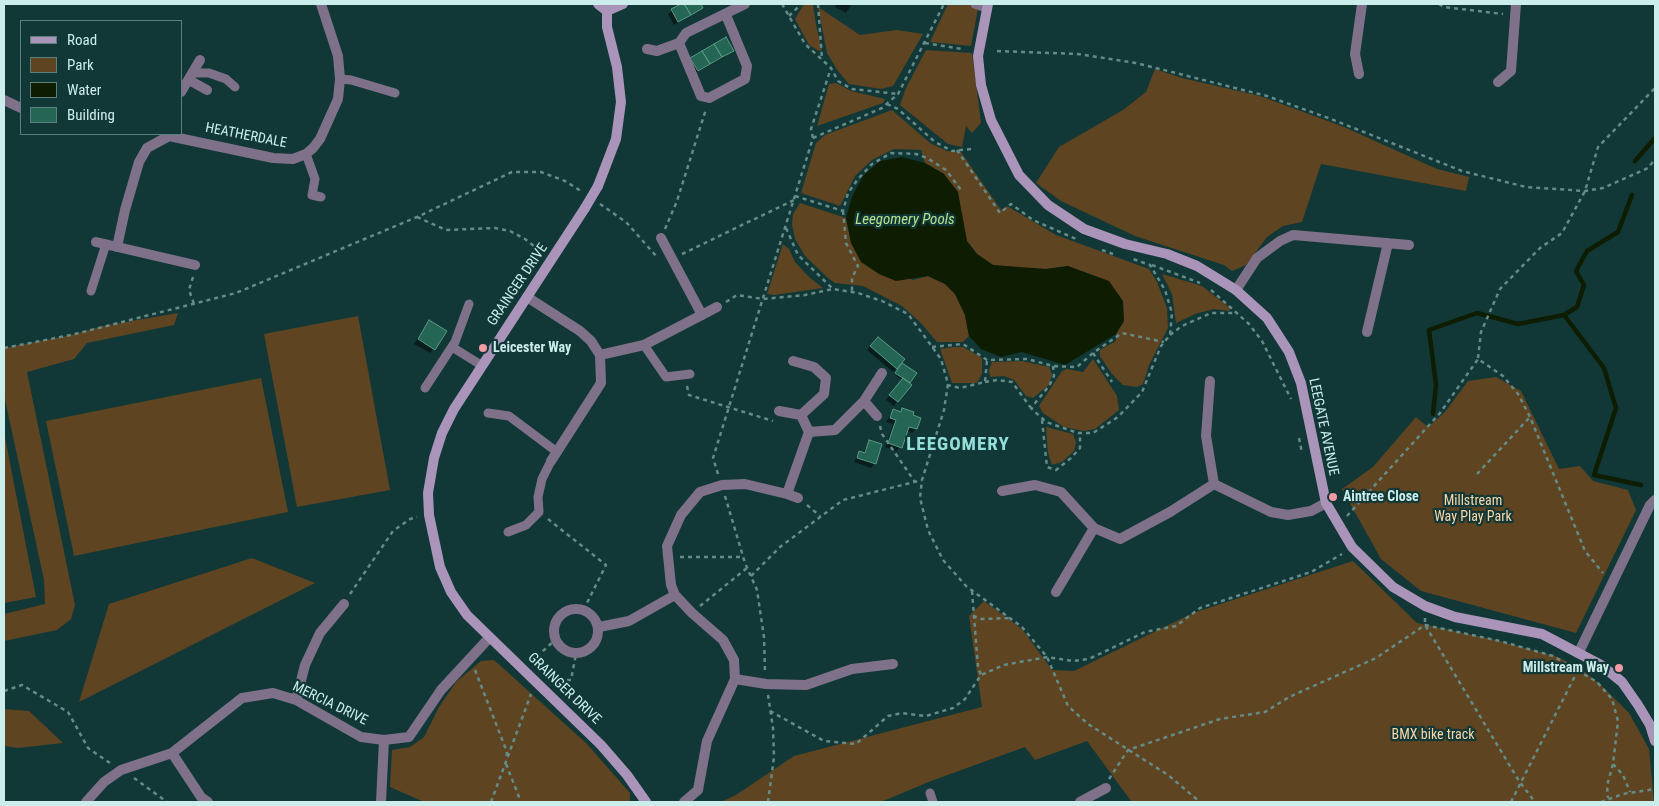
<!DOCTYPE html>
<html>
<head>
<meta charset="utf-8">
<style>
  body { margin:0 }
  #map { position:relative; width:1659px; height:806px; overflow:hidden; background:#113837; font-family:"Roboto Condensed",sans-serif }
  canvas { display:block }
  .frame { position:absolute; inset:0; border:5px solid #cbeeec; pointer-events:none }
  .legend { position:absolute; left:20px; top:20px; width:162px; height:115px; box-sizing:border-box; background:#113837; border:1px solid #5b817f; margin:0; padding:6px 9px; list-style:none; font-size:15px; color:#cbeeec }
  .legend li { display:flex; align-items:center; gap:10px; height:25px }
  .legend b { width:25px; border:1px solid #5b817f }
</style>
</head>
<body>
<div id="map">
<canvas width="1659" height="806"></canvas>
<div class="frame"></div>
<ul class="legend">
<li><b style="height:6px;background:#ab94ba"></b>Road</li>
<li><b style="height:14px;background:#5e4421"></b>Park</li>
<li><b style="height:14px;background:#0e1d01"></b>Water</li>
<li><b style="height:14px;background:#246553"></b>Building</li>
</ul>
</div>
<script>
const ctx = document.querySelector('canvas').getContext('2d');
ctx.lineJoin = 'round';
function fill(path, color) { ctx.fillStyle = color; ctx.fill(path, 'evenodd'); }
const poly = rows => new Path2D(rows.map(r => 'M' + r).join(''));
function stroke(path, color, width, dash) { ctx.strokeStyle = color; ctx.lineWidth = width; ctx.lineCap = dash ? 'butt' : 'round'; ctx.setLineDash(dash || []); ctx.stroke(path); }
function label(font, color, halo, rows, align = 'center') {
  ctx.font = font + ' "Roboto Condensed",sans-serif'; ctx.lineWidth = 4.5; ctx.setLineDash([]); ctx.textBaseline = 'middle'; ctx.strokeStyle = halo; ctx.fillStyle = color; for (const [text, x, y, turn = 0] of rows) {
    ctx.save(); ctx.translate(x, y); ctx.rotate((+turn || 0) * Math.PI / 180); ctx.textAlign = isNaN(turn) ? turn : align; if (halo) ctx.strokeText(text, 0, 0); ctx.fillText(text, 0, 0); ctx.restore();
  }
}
fill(poly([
  [804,4,813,4,816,25,822,50,819,51,809,45,795,19],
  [948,4,970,4,978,9,971,46,930,42],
  [818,7,860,35,897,30,923,34,893,86,881,89,849,84,838,71,827,53],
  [926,50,972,53,981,123,972,133,966,126,962,147,948,144,900,105,906,88],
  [1155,69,1182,78,1260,96,1344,127,1437,169,1469,177,1466,191,1321,164,1302,222,1283,226,1267,237,1246,265,1232,271,1224,265,1135,236,1061,201,1036,183,1059,147,1123,110,1146,92],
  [836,83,851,91,885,99,883,103,817,126,829,84],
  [892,110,930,143,947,151,961,152,1001,210,1007,206,1056,235,1149,269,1157,282,1167,308,1168,328,1149,365,1143,384,1137,387,1123,385,1112,374,1100,356,1100,350,1116,341,1116,334,1124,321,1068,266,1046,269,1013,268,993,265,977,254,967,241,963,222,944,174,925,163,921,150,894,149,872,160,855,176,840,206,801,193,816,143,825,135],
  [800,203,846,218,851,243,913,280,928,276,945,284,955,294,965,315,969,336,963,342,937,342,920,322,902,306,863,286,835,283,828,278,805,256,795,239,792,224,793,214],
  [783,244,789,249,795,262,809,277,823,288,774,295,767,294],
  [1162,274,1202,286,1230,308,1229,311,1214,309,1195,314,1176,323,1172,294],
  [178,313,174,325,87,343,74,359,27,372,75,605,71,619,57,630,4,641,4,614,45,604,44,580,4,395,4,348,71,335,103,326],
  [358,316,390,490,297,507,264,334],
  [953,347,963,347,982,358,982,374,977,383,952,383,940,349],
  [1093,359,1117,396,1119,410,1095,429,1084,431,1064,427,1043,413,1039,406,1062,371,1067,369,1083,372],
  [1022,361,1049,367,1052,375,1049,385,1033,398,1026,396,1014,380,1004,376,990,377,989,370,992,362],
  [1496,377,1521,391,1559,469,1580,466,1593,481,1628,490,1636,510,1576,633,1421,591,1381,559,1342,489,1373,467,1416,417,1428,427,1445,412,1468,381],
  [261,378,288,512,74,556,46,421],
  [1046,427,1073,434,1076,442,1074,451,1062,462,1052,465,1048,453],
  [4,432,36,597,4,603],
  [252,558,315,583,79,702,109,604],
  [1353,561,1417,623,1496,640,1558,657,1581,669,1600,684,1629,713,1649,749,1654,802,1131,801,1087,741,1035,760,1025,747,931,781,881,802,721,802,736,795,794,756,982,707,969,616,984,601,1022,629,1052,670,1074,671,1193,613],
  [494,660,586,743,630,793,630,802,424,802,390,787,392,750,410,747,424,737,439,707,456,682,481,661],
  [4,709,29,711,63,743,18,748,4,746]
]), '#5e4421');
fill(poly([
  [902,157,925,163,944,174,958,192,967,241,977,254,993,265,1046,269,1068,266,1109,281,1123,301,1124,321,1116,334,1065,365,1022,352,1001,357,981,349,969,336,965,315,955,294,945,284,928,276,896,281,879,274,861,262,851,243,846,218,852,197,863,176,880,161]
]), '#0e1d01');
fill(poly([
  [683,4,699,4,702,8,674,25,668,14],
  [836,4,852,4,846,13,835,7],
  [732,50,728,54,694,74,691,59],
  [429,322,434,349,430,353,414,344],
  [874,342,901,364,893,372,867,350],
  [902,365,909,382,894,406,886,400,902,380,895,375],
  [903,409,916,429,912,433,907,431,897,451,885,447,893,424,886,422,893,410,900,412],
  [870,441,875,463,871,468,854,462,859,452,863,453]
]), '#0007');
stroke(poly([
  [1635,161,1655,138],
  [1564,315,1604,368,1616,408,1594,475,1641,485],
  [1433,414,1436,385,1429,330,1477,313,1518,324,1564,315,1577,307,1584,285,1576,271,1587,251,1618,232,1632,195]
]), '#0e1d01', 4.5);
const building = poly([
  [681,4,684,4,691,15,678,22,671,9,681,4],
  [684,4,701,4,703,8,691,15,684,4],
  [726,37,734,51,722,57,714,44,726,37],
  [714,44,722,57,710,64,702,51,714,44],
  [702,51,710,64,698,71,690,58,702,51],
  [429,320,447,331,435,350,418,339,429,320],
  [878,337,905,359,897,369,870,346,878,337],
  [902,363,917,373,910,383,895,373,902,363],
  [903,378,912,385,898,402,889,395,903,378],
  [902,408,914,412,913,415,921,418,917,429,909,427,902,448,888,443,896,420,890,418,893,409,901,412,902,408],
  [869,440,882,444,876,464,857,458,859,451,865,453,869,440]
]);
fill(building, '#246553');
stroke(building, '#599a86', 1);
stroke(poly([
  [782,4,805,44,831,68,838,81,852,89,898,94],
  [818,4,822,59],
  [1439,4,1444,7,1503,14],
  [789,16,801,4],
  [925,43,962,49],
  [997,51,1078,54,1136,63,1267,96,1331,119,1462,171,1526,187,1585,191,1603,188,1648,168,1655,159],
  [887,104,898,109,935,142,952,151,971,149],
  [813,138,811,129,831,68],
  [957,150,1000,213,1011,204,1033,220,1076,239],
  [795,196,843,211,848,193,858,179,872,164,891,153,916,154,927,158,946,170,961,190],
  [600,204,626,222,657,257],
  [843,211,846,243,858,266,852,278,852,292],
  [417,217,446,230,495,228,510,231,525,239,543,253],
  [786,228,798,255,833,289],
  [665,229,677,201,706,109],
  [1102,250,1113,254],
  [682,254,794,200],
  [1152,265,1200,283],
  [193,277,189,290,194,304],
  [1211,290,1249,324,1262,341,1291,399],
  [726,302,737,295,763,299,805,295,833,289,858,293,882,301,908,314,941,359,948,384,944,410,922,480,920,498,928,530,943,560,966,586,1022,627,1047,657,1068,706,1088,724,1168,775,1200,802],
  [1170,335,1182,326,1211,313,1238,313],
  [932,347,963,344,987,360,1027,359,1053,366,1077,367,1093,353,1122,333,1164,342],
  [4,348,71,335,236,293,417,217,512,172,541,172,565,181,581,191],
  [1093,353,1112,382],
  [1478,358,1481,332,1500,289,1540,248,1562,233,1585,191,1598,147,1655,88],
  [1053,366,1054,376,1049,386,1031,408,1046,422,1078,433,1093,433,1118,417,1142,392,1161,346,1170,335,1172,313,1165,290,1150,265,1133,259],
  [985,382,997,380,1012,382,1031,408],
  [947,385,960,388,985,382,987,360],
  [687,386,689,395,773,421],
  [1042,420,1047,467,1056,470,1071,458,1080,448,1080,433],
  [880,426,882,434,915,482],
  [1299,438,1302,453],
  [718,474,713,458,813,138,882,108,898,94,944,4],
  [1477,474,1530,417],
  [725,496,745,563,757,590,764,637,765,672],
  [807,505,820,516],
  [1347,516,1440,413,1478,359,1503,376,1518,394,1530,417,1585,551,1603,573],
  [548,519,606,565,583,611],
  [680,557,743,557],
  [751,576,780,547,843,500,922,480],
  [972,591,978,667,981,675],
  [350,594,393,531,410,519,417,517],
  [700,606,747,568],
  [973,616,982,619,1011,618],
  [1425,618,1425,625,1519,781,1535,802],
  [531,662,556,639],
  [475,670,507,752,506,759],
  [551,680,571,680,576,654],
  [4,691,22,685,68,712,88,748,110,763],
  [770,711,824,741,856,744,888,716,902,713,926,716,953,708,965,699,981,675,1004,665,1047,657,1073,661,1089,659,1145,632,1176,626,1200,608,1311,572,1342,554],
  [506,764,521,802],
  [1613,764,1623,775,1630,792],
  [134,778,167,802],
  [1109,779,1128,750,1220,719,1265,712,1289,697,1376,658,1425,625,1500,641,1553,656,1597,682,1612,699,1618,721,1613,764,1607,786,1608,798],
  [491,802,531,694],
  [768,802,774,757,773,728,768,695],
  [1511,802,1578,670],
  [1601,802,1623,794,1655,789]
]), '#658b89', 2.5, [4, 4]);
stroke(poly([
  [975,4,986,8],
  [193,73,209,73,226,79,235,87],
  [340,79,351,80,395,93],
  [306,154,315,179,312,195,321,197],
  [91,291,106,244],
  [644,345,666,377,690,374],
  [452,347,481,365],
  [425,388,455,342,469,304],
  [488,413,509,416,557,452],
  [508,532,526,525,539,512,538,497,542,479,551,461],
  [930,793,933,802]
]), '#7f7189', 9);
stroke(poly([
  [679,43,701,96,709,98,745,79,747,66,726,15],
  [647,49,657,51,679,43,686,33,745,4],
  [1359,74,1355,54,1362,4],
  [189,80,207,90],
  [1498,82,1511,71,1516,4],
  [181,92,200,60],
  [4,100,21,108],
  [661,238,702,315],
  [96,242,195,265],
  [117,247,125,210,139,162,147,148,169,136,273,158,293,159,306,154,313,148,320,139,338,99,340,79,338,56,321,4],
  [1236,290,1257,258,1280,241,1293,235,1409,245],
  [527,297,580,331,591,341,600,355,601,383,551,461],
  [1367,332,1388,243],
  [600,355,644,345,717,307],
  [793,361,814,367,826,378,824,394,801,415,809,432],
  [1210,381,1206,436,1214,484],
  [864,401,877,416],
  [779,411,801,415],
  [1002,491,1035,485,1061,492,1094,528,1120,539,1170,512,1214,484,1271,512,1288,515,1311,511,1326,503],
  [787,494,798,498],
  [1056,592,1094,528],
  '554 631a22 22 0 1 1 44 0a22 22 0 1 1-44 0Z',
  [599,627,629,621,675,595],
  [1579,652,1650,505,1655,500],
  [735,679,766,684,806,685,852,669,893,664],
  [296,700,305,665,320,633,344,604],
  [172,753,201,797,208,802],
  [86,802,104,782,121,770,172,753,242,698,273,693,296,700,361,737,384,740,409,737,441,690,489,638],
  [381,802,384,740],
  [684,802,698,790,707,741,735,679,734,660,723,640,692,613,675,595,671,585,667,546,681,515,700,492,722,485,745,484,787,494,809,432,835,430,864,401,882,373],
  [1080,802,1106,788]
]), '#7f7189', 10);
stroke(poly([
  [598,4,607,11,607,27,617,67,621,102,616,139,598,186],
  [988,4,978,56,981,85,991,120,1019,175,1048,205,1084,229,1125,244,1167,254,1197,266,1236,290,1267,318,1289,352,1301,383,1326,503,1352,547,1393,587,1425,606,1455,617,1542,634,1601,665,1622,682,1638,705,1650,725,1655,741],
  [607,11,623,4],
  [585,208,454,409,442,433,434,458,428,493,429,515,440,567,451,592,467,615,601,745,627,775,646,802]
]), '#ab94ba', 10);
stroke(poly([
  [585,208,598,186]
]), '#ab94ba', 10);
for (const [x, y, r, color] of [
  [483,348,5,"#f49aa5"],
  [1333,497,5,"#f49aa5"],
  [1619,668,5,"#f49aa5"]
]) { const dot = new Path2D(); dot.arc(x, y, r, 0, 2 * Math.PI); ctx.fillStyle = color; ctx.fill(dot); stroke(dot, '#113837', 2); }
label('14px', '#cbeeec', '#113837', [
  ["HEATHERDALE",246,136,11],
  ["GRAINGER DRIVE",518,285,-56],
  ["LEEGATE AVENUE",1323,427,78],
  ["GRAINGER DRIVE",564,689,44],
  ["MERCIA DRIVE",330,704,26]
]);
label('bold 14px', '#cbeeec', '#113837', [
  ["Leicester Way",493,348],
  ["Aintree Close",1343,497],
  ["Millstream Way",1609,668,"right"]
], 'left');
label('14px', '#fcd6a9', '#113837', [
  ["Millstream",1473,501],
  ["Way Play Park",1473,517],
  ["BMX bike track",1433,735]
]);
label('italic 15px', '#b4e28f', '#113837', [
  ["Leegomery Pools",905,220]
]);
ctx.letterSpacing = '1px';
label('bold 19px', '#95dfdb', '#113837', [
  ["LEEGOMERY",958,445]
]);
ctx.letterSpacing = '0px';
</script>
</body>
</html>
